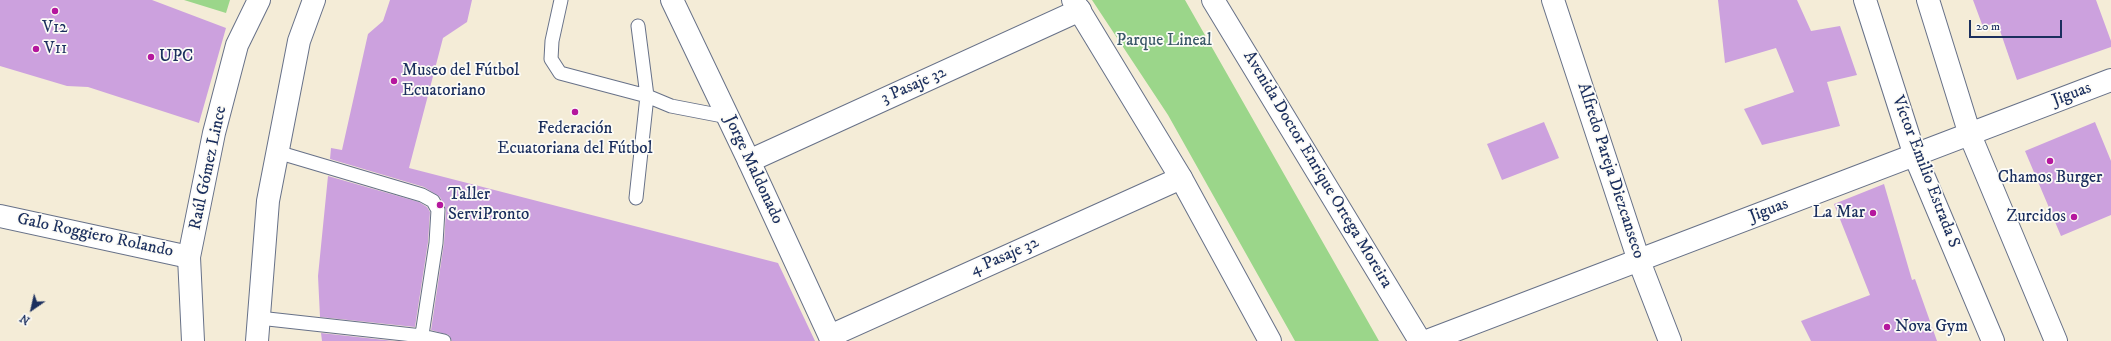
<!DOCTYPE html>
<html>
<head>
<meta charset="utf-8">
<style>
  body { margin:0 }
  #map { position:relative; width:2111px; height:341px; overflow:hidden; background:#f4ecd7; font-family:"IM FELL DW Pica",serif }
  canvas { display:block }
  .north { position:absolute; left:12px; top:289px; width:40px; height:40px; -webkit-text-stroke:3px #fdfcf7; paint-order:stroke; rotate:214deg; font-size:11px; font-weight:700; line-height:16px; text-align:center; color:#1b2f5e }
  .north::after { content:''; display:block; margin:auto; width:14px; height:18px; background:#1b2f5e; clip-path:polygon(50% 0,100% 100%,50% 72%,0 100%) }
  .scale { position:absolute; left:1969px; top:20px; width:93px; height:18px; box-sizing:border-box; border:2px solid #1b2f5e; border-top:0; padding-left:5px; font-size:12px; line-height:14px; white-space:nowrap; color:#1b2f5e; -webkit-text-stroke:3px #fdfcf7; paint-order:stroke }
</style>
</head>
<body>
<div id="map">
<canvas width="2111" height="341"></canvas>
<div class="north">N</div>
<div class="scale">20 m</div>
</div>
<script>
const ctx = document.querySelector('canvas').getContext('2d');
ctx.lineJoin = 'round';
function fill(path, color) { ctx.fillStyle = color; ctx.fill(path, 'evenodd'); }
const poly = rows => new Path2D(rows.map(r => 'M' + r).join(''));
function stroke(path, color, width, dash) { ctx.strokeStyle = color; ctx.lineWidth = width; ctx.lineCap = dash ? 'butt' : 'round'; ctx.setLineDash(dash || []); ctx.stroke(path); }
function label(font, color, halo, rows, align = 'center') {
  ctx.font = font + ' "IM FELL DW Pica",serif'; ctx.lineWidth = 3.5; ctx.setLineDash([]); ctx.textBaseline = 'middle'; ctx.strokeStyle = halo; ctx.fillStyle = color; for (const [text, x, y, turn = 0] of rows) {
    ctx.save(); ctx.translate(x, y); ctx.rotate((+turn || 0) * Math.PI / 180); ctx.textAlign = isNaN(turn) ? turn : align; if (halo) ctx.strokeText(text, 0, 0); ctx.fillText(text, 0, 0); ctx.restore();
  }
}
fill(poly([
  [184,0,230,0,226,13],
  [1092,0,1185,0,1379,341,1295,341,1168,115]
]), '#9bd68a');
fill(poly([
  [0,0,152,0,226,28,199,123,88,87,67,86,0,66],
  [390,0,472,0,467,22,443,38,409,168,778,263,815,341,452,341,449,335,431,330,444,243,446,210,440,197,424,187,330,159,331,148,342,150,368,34,383,21],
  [1718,0,1797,0,1811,31,1840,26,1857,75,1827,82,1840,126,1762,145,1744,109,1794,92,1776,48,1725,63],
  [1973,0,2096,0,2111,41,2111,47,2017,80,1997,22,1983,27],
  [1544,122,1559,158,1502,180,1487,144],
  [2095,122,2111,161,2111,215,2061,236,2025,151],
  [328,176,419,202,427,207,430,212,428,242,415,327,320,317,318,276],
  [1884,184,1912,280,1915,279,1937,341,1811,341,1801,321,1870,295,1834,204],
  [321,333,394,341,322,341]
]), '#cca1de');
const lane = poly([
  [561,0,552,41,551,59,560,73,647,96,671,106,728,117],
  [277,152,422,195,433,201,438,210,436,243,421,341],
  [636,198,647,96,638,26],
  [259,318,422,336,444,341]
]);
const street = poly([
  [1553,0,1639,261,1670,341],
  [749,161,1080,10],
  [0,216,189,257],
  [830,336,1181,178]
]);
const secondary = poly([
  [672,0,749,161,832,341],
  [1073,0,1181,178,1270,341],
  [1213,0,1420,341],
  [1865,0,1915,156,1993,341],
  [1928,0,1970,135,2056,341],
  [193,341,189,257,214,133,237,45,259,0],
  [257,341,268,201,299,41,314,0],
  [1427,341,2111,80]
]);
stroke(lane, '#677188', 15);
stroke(street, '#677188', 24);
stroke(secondary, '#677188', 24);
stroke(lane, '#fff', 13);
stroke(street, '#fff', 22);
stroke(secondary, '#fff', 22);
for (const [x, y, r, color] of [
  [55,11,4,"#b5179e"],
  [36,49,4,"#b5179e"],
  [151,57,4,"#b5179e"],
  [394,81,4,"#b5179e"],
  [575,112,4,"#b5179e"],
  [2050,161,4,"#b5179e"],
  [440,205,4,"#b5179e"],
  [1873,213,4,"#b5179e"],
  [2074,217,4,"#b5179e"],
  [1887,327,4,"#b5179e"]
]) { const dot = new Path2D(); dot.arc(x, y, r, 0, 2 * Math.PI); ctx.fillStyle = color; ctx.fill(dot); stroke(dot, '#fdfcf7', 1.5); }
label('17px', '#1b2f5e', '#fdfcf7', [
  ["V12",55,28,"center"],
  ["V11",44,49],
  ["UPC",159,57],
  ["Museo del Fútbol",402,71],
  ["Ecuatoriano",402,91],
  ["Federación",575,129,"center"],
  ["Ecuatoriana del Fútbol",575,149,"center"],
  ["Chamos Burger",2050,178,"center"],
  ["Taller",448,195],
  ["ServiPronto",448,215],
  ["La Mar",1865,213,"right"],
  ["Zurcidos",2066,217,"right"],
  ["Nova Gym",1895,327]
], 'left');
label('17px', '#3b5969', '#fdfcf7', [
  ["Parque Lineal",1164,41]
]);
label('17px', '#1b2f5e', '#fdfcf7', [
  ["3 Pasaje 32",914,86,-24],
  ["Jiguas",2072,95,-21],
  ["Raúl Gómez Lince",209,168,-78],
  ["Jorge Maldonado",753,170,65],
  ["Avenida Doctor Enrique Ortega Moreira",1317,170,59],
  ["Alfredo Pareja Diezcanseco",1610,171,72],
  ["Víctor Emilio Estrada S",1925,172,69],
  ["Jiguas",1769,211,-21],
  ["Galo Roggiero Rolando",95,236,12],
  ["4 Pasaje 32",1005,257,-24]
]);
</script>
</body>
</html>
